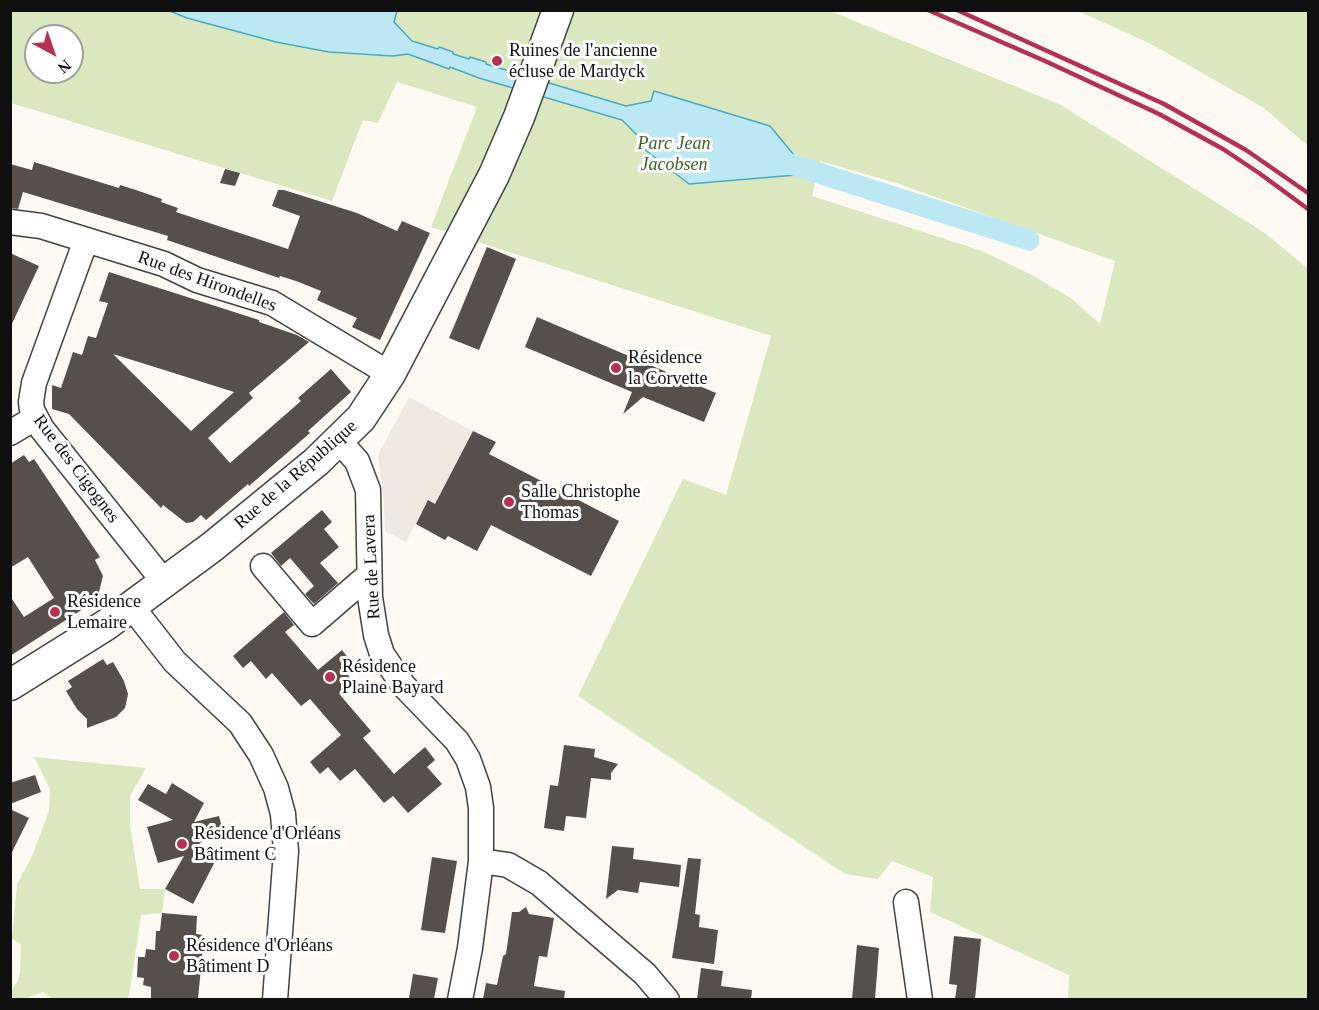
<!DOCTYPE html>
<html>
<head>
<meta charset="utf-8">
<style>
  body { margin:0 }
  #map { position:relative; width:1319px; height:1010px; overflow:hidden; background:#fefaf3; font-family:Georgia,serif }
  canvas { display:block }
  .frame { position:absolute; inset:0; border:12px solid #0f0f0f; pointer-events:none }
  .north { position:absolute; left:24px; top:24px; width:60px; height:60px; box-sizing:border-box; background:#fff; border:2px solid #9f9f9f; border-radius:50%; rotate:140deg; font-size:16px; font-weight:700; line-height:24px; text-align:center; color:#0f0f0f }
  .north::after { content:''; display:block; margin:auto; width:21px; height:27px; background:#b63151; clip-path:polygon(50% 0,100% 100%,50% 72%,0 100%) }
</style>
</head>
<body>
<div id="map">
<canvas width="1319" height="1010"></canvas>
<div class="frame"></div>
<div class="north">N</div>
</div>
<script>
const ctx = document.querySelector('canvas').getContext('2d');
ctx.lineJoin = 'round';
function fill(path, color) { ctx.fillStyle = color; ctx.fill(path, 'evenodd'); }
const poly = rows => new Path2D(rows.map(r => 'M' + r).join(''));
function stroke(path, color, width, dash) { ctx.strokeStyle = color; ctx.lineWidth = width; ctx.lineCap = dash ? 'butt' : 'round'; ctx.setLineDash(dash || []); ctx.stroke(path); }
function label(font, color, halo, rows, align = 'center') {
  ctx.font = font + ' Georgia,serif'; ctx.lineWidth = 6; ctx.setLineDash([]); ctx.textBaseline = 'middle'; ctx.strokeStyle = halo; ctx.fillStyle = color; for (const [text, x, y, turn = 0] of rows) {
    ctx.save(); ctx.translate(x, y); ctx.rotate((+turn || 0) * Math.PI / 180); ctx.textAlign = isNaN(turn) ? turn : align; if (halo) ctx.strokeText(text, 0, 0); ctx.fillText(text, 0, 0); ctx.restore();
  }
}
fill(poly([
  [10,11,830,11,1061,105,1265,233,1308,269,1308,999,1068,999,1069,975,930,912,933,877,892,861,878,879,845,874,578,696,683,479,726,495,771,336,431,227,477,107,397,82,378,123,363,120,332,201,11,103],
  [36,36,72,36,72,72,36,72],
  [820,161,896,183,1115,261,1100,324,1072,299,1032,275,982,251,812,196],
  [1078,11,1308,11,1308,146,1264,108,1149,43],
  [34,757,146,768,130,796,130,825,140,889,165,889,162,913,141,915,129,996,126,999,55,1000,43,992,29,997,26,999,11,1000,10,993,17,982,20,973,21,944,12,939,17,884,32,856,49,811,50,789]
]), '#dbe7be');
fill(poly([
  [409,397,473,431,435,504,428,500,406,542,385,531,383,493,378,455]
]), '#efe9e1');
const water = poly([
  [170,11,397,11,394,22,412,41,438,49,439,47,453,52,453,54,469,59,470,57,486,62,486,64,626,106,651,101,654,91,770,126,803,166,809,168,808,174,689,184,639,145,641,139,622,120,479,78,450,67,449,69,408,54,393,56,329,52,276,42,187,18,170,11]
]);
fill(water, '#bbe8f2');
stroke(water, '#47aac4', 1.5);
stroke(poly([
  [781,161,1029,240]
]), '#bbe8f2', 21);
fill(poly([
  [34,162,119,188,120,185,136,190,162,199,161,202,178,208,176,212,288,249,300,216,272,206,278,190,284,190,357,213,397,231,402,221,430,233,380,340,352,327,357,318,317,300,321,291,296,281,280,276,279,278,167,240,168,236,23,192,18,209,10,208,10,164,32,170],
  [225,169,240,173,235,186,220,183],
  [487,247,516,259,479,350,449,338],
  [10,253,39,266,10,328],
  [109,272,259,320,259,322,297,335,309,342,249,393,253,398,208,438,230,463,301,401,298,398,331,369,351,392,308,431,310,433,249,486,248,484,206,520,201,515,193,522,186,523,163,505,161,508,69,414,52,409,52,385,61,388,73,352,82,355,88,336,96,338,108,303,99,301],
  [113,354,161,369,234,392,191,431],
  [537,317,716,393,704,422,643,397,623,414,632,392,525,347],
  [473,431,496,442,489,454,619,521,591,576,491,525,477,551,448,536,445,540,416,524,428,500,435,504],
  [24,455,29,462,34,459,100,557,95,560,103,576,97,600,10,656,10,596,24,617,54,598,28,557,10,568,10,464],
  [322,510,332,522,324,529,339,547,320,563,338,583,314,604,305,594,314,586,290,558,281,566,271,553],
  [284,612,294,625,285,632,318,670,342,650,352,663,344,670,355,684,341,696,371,731,363,738,394,774,425,747,435,760,427,767,442,784,408,813,393,796,384,803,355,769,340,781,328,767,320,774,310,762,341,735,310,699,301,706,272,673,266,679,251,661,243,668,233,656],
  [103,659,107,665,113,662,124,681,128,694,125,708,116,717,87,728,87,719,77,709,66,691,72,687,68,681],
  [564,745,595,749,594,757,618,764,611,773,611,780,591,778,586,818,566,816,564,831,544,828,550,785,558,786],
  [35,775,41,792,10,804,10,783],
  [172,783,204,803,194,822,219,816,224,836,199,843,219,854,193,904,165,889,184,856,158,863,147,827,173,820,138,800,148,784,166,794],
  [10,809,29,818,10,856],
  [612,846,634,848,633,859,681,865,679,887,640,882,638,893,618,890,606,899],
  [432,857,457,861,445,933,421,930],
  [688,858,701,859,695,914,700,915,699,927,718,930,714,964,672,958],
  [526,907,529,914,554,918,547,957,539,956,534,986,565,991,564,999,483,999,486,983,497,985,503,956,506,954,512,912,519,912],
  [162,913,197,916,196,934,204,935,198,999,151,999,151,987,143,985,144,978,137,977,138,957,145,957,146,949,155,950,156,931,160,931],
  [954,936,981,939,975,999,955,999,957,985,949,984],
  [857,945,879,948,875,999,852,999],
  [701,968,723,971,721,986,752,990,751,999,697,999],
  [413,974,438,978,434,999,409,998]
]), '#574f4c');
const minor = poly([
  [10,222,41,226,164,264,197,280,272,303,390,374],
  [86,240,34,383,31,402,32,410,42,429,165,583],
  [10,433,35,418],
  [339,441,357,461,368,490,370,597,376,635,382,654,403,685,457,741,468,759,478,787,481,808,481,861,470,948,460,1000],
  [263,566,312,624,369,575],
  [132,607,175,662,240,723,261,755,276,788,283,814,286,851,275,1000],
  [481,861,508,865,539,883,645,974,667,1000],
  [906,902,920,1000]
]);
const tertiary = poly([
  [10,685,106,625,212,547,316,462,361,418,390,374,494,175,519,117,558,10]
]);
stroke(minor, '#424242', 27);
stroke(tertiary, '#424242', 33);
stroke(minor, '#fff', 24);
stroke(tertiary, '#fff', 30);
stroke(poly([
  [928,10,1045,61,1159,114,1223,149,1259,173,1308,209],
  [957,10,1164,104,1246,150,1308,193]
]), '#b63151', 4.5);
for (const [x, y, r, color] of [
  [497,61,6,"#b63151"],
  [616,368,6,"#b63151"],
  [509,502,6,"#b63151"],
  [55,612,6,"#b63151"],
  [330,677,6,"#b63151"],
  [182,844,6,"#b63151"],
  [174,956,6,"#b63151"]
]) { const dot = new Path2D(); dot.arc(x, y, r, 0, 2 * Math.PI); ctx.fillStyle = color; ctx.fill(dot); stroke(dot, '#fff', 2); }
label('18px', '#0f0f0f', '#fff', [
  ["Ruines de l'ancienne",509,51],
  ["écluse de Mardyck",509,72],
  ["Résidence",628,358],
  ["la Corvette",628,379],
  ["Salle Christophe",521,492],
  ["Thomas",521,513],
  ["Résidence",67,602],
  ["Lemaire",67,623],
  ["Résidence",342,667],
  ["Plaine Bayard",342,688],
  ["Résidence d'Orléans",194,834],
  ["Bâtiment C",194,855],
  ["Résidence d'Orléans",186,946],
  ["Bâtiment D",186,967]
], 'left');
label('italic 18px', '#3d6324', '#fff', [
  ["Parc Jean",674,144],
  ["Jacobsen",674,165]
]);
label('18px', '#0f0f0f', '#fff', [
  ["Rue des Hirondelles",207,282,20],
  ["Rue des Cigognes",76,469,53],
  ["Rue de la République",296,475,-41],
  ["Rue de Lavera",372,567,-93]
]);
</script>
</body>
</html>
